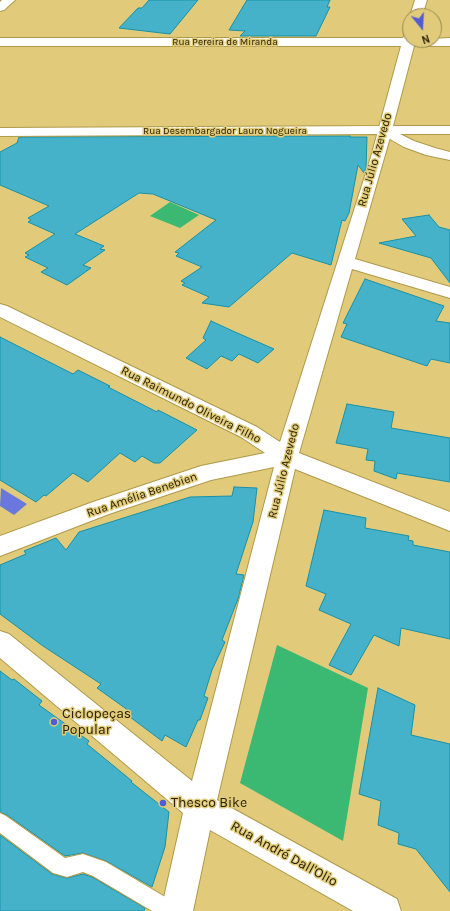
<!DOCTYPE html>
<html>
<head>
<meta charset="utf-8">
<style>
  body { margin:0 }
  #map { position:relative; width:450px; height:911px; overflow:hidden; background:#e1cb7b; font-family:Karla,sans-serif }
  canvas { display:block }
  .north { position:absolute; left:402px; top:8px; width:40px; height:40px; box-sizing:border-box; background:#e1cb7b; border:1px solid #97874a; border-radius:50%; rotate:162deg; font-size:11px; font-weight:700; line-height:16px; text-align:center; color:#282000 }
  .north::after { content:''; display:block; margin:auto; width:14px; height:18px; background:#525dd3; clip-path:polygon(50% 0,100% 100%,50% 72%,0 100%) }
</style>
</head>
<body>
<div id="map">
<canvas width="450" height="911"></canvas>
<div class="north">N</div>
</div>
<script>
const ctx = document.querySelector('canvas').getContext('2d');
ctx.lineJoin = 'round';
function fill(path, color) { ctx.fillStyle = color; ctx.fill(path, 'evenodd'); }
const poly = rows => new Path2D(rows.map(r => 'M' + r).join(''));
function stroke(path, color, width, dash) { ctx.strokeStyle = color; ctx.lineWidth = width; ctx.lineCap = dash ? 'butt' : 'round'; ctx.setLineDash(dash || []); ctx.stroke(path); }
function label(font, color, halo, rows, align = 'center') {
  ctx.font = font + ' Karla,sans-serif'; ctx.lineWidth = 3; ctx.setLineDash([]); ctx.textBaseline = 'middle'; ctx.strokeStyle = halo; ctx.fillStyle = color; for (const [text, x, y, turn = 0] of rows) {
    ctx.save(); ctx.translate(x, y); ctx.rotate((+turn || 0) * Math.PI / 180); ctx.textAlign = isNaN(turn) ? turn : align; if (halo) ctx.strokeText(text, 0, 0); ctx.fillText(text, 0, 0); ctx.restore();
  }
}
fill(poly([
  [170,202,199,215,180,228,150,216],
  [277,645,368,688,343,841,240,783]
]), '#3bb872');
fill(poly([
  [1,488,27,504,14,515,0,506]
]), '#6a78de');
const building = poly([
  [149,0,198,0,170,34,119,28,138,8,142,8,149,0],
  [247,0,330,0,327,7,330,7,316,36,240,36,245,31,229,30,247,0],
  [350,136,350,137,367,137,366,168,364,173,358,165,349,213,345,221,342,220,331,265,292,253,229,307,202,303,209,297,182,285,185,283,181,281,202,267,176,256,179,253,175,252,216,220,153,194,139,193,75,234,104,246,100,249,105,250,83,265,91,268,67,285,41,272,48,268,25,257,29,255,25,253,55,234,28,222,31,220,28,218,49,206,0,185,0,152,17,143,19,137,350,136],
  [429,215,439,227,450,230,450,283,431,258,379,243,416,236,402,219,429,215],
  [365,279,444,306,436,321,450,323,450,363,431,359,427,366,341,337,347,324,343,323,365,279],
  [211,321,235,332,274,349,258,363,239,354,232,361,221,356,207,369,186,358,206,340,203,338,211,321],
  [0,337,73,374,78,370,110,386,108,387,157,412,158,410,197,430,160,463,154,463,142,456,135,462,120,453,88,482,73,473,46,496,44,495,36,502,0,480,0,337],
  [347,404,394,412,391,428,450,438,450,482,397,473,396,479,374,471,375,461,366,460,368,449,336,443,347,404],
  [234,487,257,488,253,522,236,574,244,575,238,599,222,640,225,642,212,670,204,696,208,698,200,720,198,720,186,747,165,735,162,741,130,717,132,713,97,688,101,684,43,646,0,614,0,565,26,554,24,551,56,538,66,550,79,532,190,497,232,496,234,487],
  [324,510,366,518,365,528,409,536,408,540,413,541,413,545,450,552,450,639,401,628,399,646,374,635,351,675,329,665,351,624,319,610,326,594,306,586,324,510],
  [0,671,12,680,14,679,42,701,39,705,89,741,87,744,132,781,131,782,169,812,165,847,152,887,106,861,83,853,65,856,7,815,0,812,0,671],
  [378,688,415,705,411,735,450,744,450,892,416,849,398,844,399,833,378,825,381,801,359,794,378,688],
  [0,835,52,874,67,878,83,874,92,877,145,908,144,911,0,911,0,835]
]);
fill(building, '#46b2ca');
stroke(building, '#1691a8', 1);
const lane = poly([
  [0,813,6,816,65,858,83,854,106,862,177,904,180,911,152,911,93,876,83,872,67,877,53,873,0,833,0,813]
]);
const street = poly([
  [2,0,15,0,4,10,0,11,0,2,2,0],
  [415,0,427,0,422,16,410,16,415,0],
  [410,32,410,40,450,38,450,46,414,46,393,126,450,126,450,134,391,134,355,259,450,287,450,298,352,269,299,453,450,512,450,531,295,469,217,800,397,899,401,911,353,911,210,830,193,911,161,911,183,813,0,658,0,631,9,634,192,781,274,467,211,480,109,514,0,556,0,536,93,502,201,466,265,453,241,437,0,317,0,304,7,306,257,427,280,442,371,157,401,46,0,46,0,38,403,38,406,33,410,32]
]);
const secondary = poly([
  [384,126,414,141,435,148,450,152,450,160,426,155,404,147,381,134,0,136,0,128,384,126]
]);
stroke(lane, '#af9a4a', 2);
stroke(street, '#af9a4a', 2);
stroke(secondary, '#af9a4a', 2);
fill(lane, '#fff');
fill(street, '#fff');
fill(secondary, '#fff');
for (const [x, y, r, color] of [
  [54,722,4,"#525dd3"],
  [163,803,4,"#525dd3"]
]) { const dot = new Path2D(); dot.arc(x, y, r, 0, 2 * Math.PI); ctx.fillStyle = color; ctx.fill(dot); stroke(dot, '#e1cb7b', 1.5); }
label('10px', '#282000', '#e1cb7b', [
  ["Rua Pereira de Miranda",225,42],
  ["Rua Desembargador Lauro Nogueira",225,131]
]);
label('12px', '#282000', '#e1cb7b', [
  ["Rua Júlio Azevedo",375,160,-74],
  ["Rua Raimundo Oliveira Filho",191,405,27],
  ["Rua Júlio Azevedo",284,471,-76],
  ["Rua Amélia Benebien",142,495,-19]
]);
label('14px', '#282000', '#e1cb7b', [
  ["Ciclopeças",62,714],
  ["Popular",62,730],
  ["Thesco Bike",171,803]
], 'left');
label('14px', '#282000', '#e1cb7b', [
  ["Rua André Dall'Olio",284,854,29]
]);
</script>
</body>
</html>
